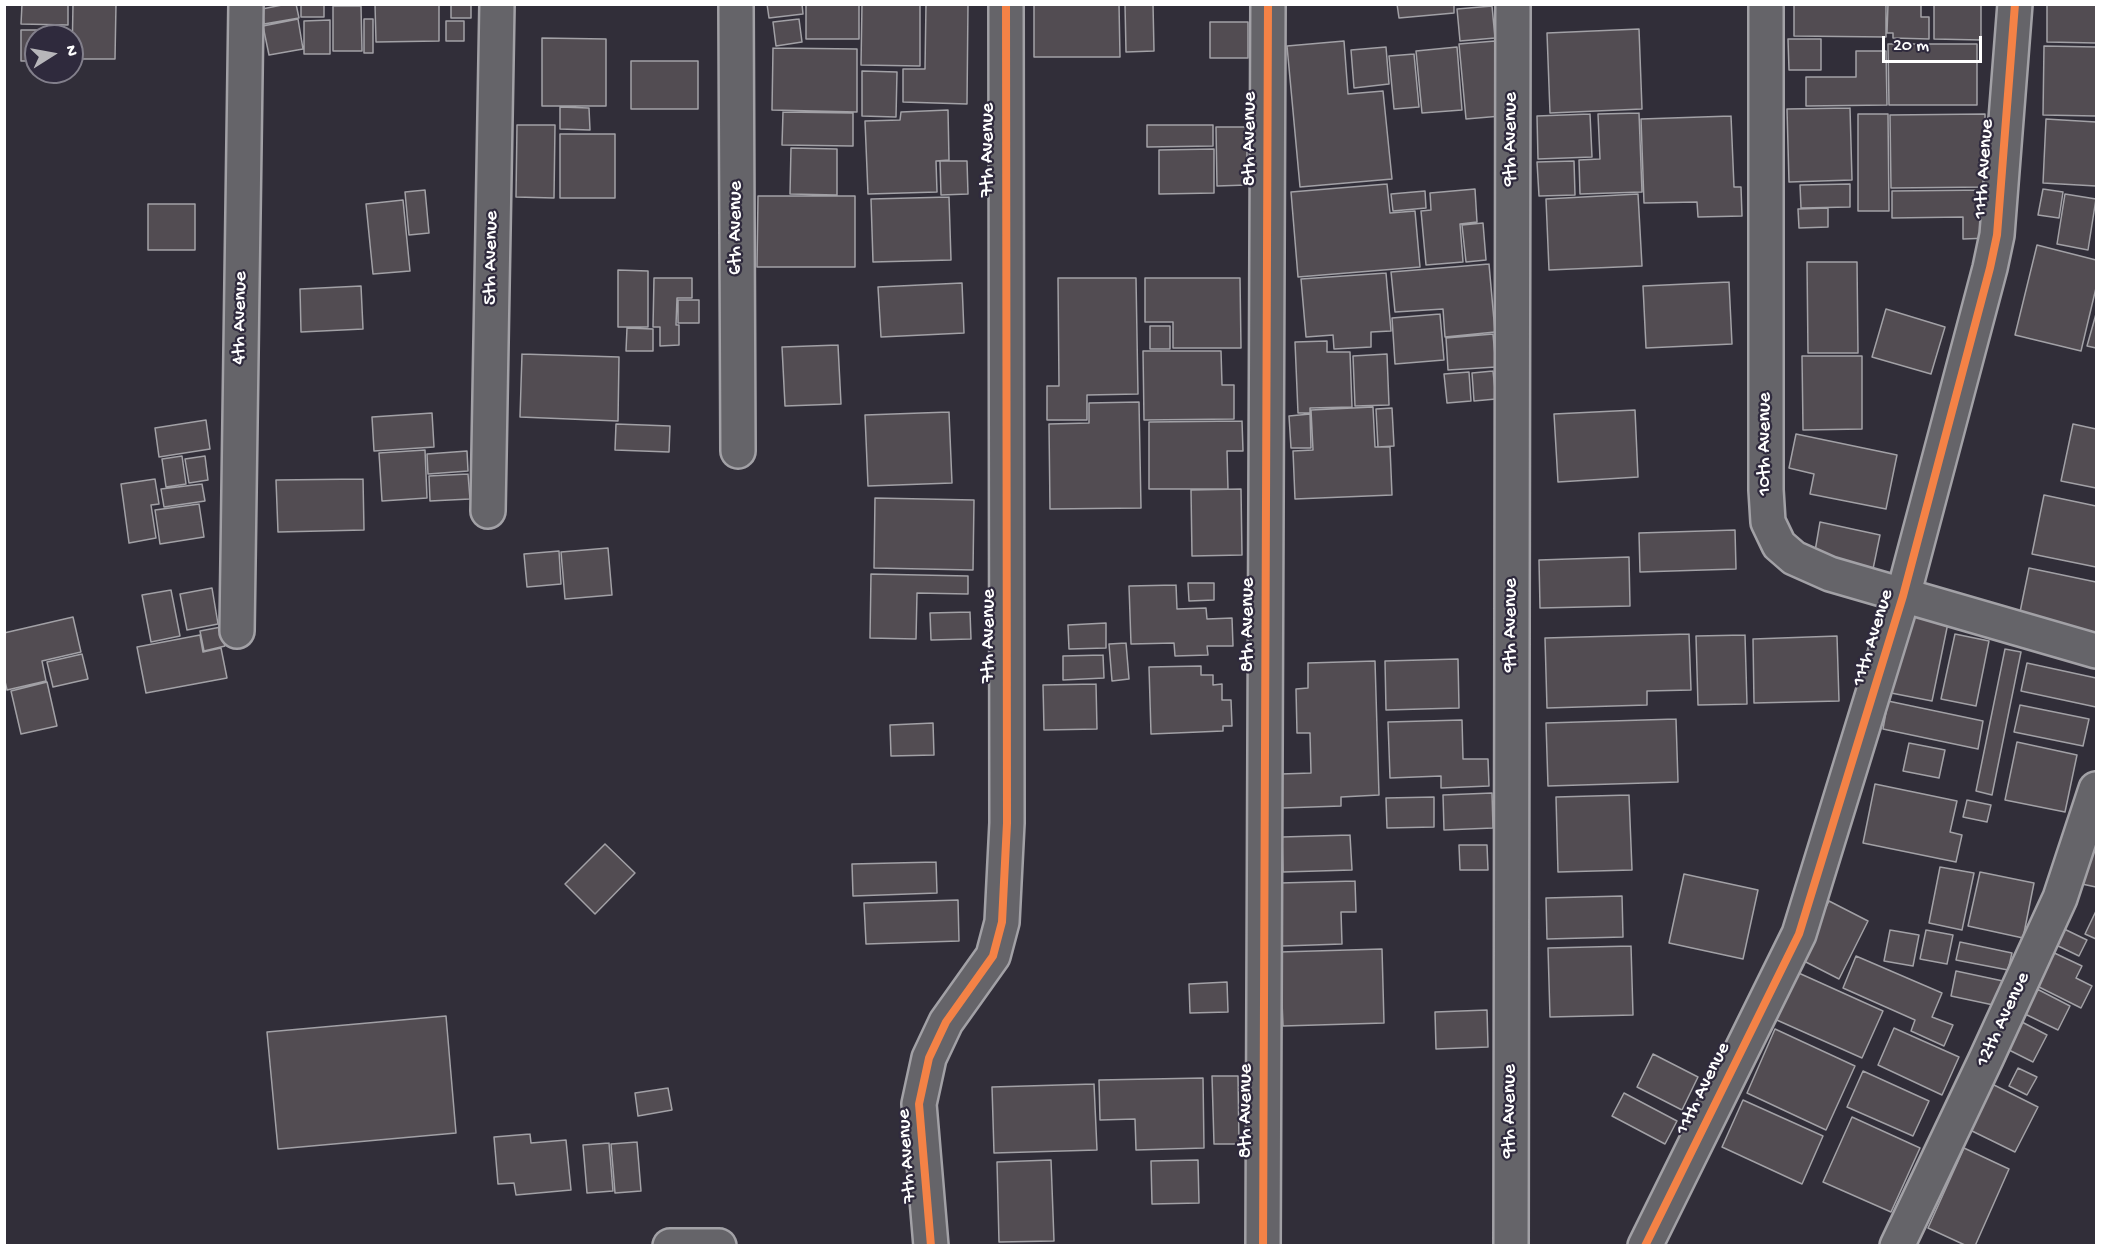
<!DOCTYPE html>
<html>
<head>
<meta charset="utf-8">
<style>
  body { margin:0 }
  #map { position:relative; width:2101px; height:1250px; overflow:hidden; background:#312e39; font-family:"Gochi Hand",sans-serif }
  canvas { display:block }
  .frame { position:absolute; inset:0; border:6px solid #fff; pointer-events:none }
  .north { position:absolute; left:24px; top:24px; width:60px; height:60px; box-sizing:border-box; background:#2f2a3d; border:2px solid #827f8b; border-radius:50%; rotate:79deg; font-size:16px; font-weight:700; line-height:24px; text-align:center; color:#fff }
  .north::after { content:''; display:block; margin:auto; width:21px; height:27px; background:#b7b6ba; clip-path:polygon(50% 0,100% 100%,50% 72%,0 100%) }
  .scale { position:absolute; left:1882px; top:36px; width:100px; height:27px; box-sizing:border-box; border:3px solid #fff; border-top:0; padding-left:8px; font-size:18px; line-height:21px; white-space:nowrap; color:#fff; -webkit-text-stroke:4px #2f2a3d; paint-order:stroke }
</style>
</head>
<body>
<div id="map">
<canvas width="2101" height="1250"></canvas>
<div class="frame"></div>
<div class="north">N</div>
<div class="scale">20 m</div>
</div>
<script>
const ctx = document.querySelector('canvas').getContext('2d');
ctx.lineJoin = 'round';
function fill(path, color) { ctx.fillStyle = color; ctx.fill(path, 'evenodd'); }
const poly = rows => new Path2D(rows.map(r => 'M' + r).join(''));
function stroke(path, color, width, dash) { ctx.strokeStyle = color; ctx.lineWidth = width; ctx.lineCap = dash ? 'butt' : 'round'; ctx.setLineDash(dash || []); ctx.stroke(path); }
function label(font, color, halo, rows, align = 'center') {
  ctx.font = font + ' "Gochi Hand",sans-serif'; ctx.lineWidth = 4.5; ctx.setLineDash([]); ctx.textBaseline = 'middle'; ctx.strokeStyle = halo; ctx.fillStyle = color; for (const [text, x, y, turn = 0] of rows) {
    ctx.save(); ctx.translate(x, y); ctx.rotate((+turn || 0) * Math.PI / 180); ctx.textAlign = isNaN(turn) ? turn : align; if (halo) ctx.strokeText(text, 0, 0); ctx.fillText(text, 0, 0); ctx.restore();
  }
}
const building = poly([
  [22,4,68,4,68,25,21,24,22,4],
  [73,4,116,4,115,59,72,59,73,4],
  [287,4,296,4,299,18,264,24,262,9,287,4],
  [301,4,324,4,324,17,301,17,301,4],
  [375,4,439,4,439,41,376,42,375,4],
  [451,4,471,4,471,18,451,18,451,4],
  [767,4,802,4,803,14,769,18,767,4],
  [806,4,859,4,859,39,806,39,806,4],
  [862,4,920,4,920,66,861,65,862,4],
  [926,4,968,4,967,104,903,102,903,69,925,69,926,4],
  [1034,4,1119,4,1120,57,1034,57,1034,4],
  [1125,4,1153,4,1154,51,1126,52,1125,4],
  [1397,4,1454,4,1454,13,1399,18,1397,4],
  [1794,4,1886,4,1886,37,1794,36,1794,4],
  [1888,4,1921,4,1921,17,1929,17,1929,39,1893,38,1893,33,1887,33,1888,4],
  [1934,4,1981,4,1981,40,1934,39,1934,4],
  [2047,4,2096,4,2096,43,2047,42,2047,4],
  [333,6,361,6,362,51,333,51,333,6],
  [1492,6,1495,38,1460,41,1457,9,1492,6],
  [298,19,303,49,269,55,263,26,298,19],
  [364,19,373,19,373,53,364,53,364,19],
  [799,19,802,42,776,46,773,22,799,19],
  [330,20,330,54,304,54,304,21,330,20],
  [446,21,464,21,464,41,446,41,446,21],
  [1210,22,1248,22,1248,58,1210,58,1210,22],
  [1639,29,1642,109,1550,113,1547,33,1639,29],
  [21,30,66,30,66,36,36,36,36,61,21,61,21,30],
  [542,38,606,39,606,106,542,106,542,38],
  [1788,39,1821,39,1821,70,1789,70,1788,39],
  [1344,41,1348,94,1383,91,1392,179,1300,187,1287,46,1344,41],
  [1495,41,1501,116,1466,119,1459,44,1495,41],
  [1888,44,1977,44,1977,105,1889,105,1888,44],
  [2044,46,2096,47,2096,116,2043,115,2044,46],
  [1386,47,1389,84,1354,88,1351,50,1386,47],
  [1457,47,1462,110,1422,113,1416,51,1457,47],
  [773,48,857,49,857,112,772,110,773,48],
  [1856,51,1886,51,1887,105,1806,106,1806,77,1856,77,1856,51],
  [1414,54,1419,107,1394,109,1389,56,1414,54],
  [631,61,698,61,698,109,631,109,631,61],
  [862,71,897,72,896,117,862,116,862,71],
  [560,107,589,108,590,130,560,129,560,107],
  [1850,108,1852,180,1789,182,1787,109,1850,108],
  [948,110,949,160,936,161,937,192,868,194,865,121,900,120,901,112,948,110],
  [783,112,853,113,853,146,782,145,783,112],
  [1639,113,1642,192,1580,194,1579,160,1600,159,1598,114,1639,113],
  [1590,114,1592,157,1538,159,1537,116,1590,114],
  [1858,114,1888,114,1889,211,1858,211,1858,114],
  [1985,114,1986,187,1891,188,1890,115,1985,114],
  [1731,116,1734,187,1741,187,1742,216,1698,217,1697,202,1644,203,1641,119,1731,116],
  [2046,119,2096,122,2096,186,2043,183,2046,119],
  [517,125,555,125,554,198,516,197,517,125],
  [1147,125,1213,125,1213,146,1147,147,1147,125],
  [1216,127,1247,127,1247,185,1217,186,1216,127],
  [560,134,615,134,615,198,560,198,560,134],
  [791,148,837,149,837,195,790,194,791,148],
  [1214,149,1214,193,1159,194,1159,150,1214,149],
  [940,161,967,161,968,194,941,195,940,161],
  [1574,161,1575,195,1539,196,1537,162,1574,161],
  [1387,184,1390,213,1415,211,1420,267,1298,277,1291,192,1387,184],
  [1850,184,1850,207,1801,208,1800,185,1850,184],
  [1475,189,1477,222,1460,224,1463,262,1426,265,1421,211,1431,210,1430,193,1475,189],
  [2043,189,2063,192,2059,218,2038,215,2043,189],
  [425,190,429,233,409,235,405,192,425,190],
  [1989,190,1990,238,1963,239,1963,217,1892,218,1892,191,1989,190],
  [1425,191,1426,208,1393,211,1391,194,1425,191],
  [1638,194,1642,266,1549,270,1546,199,1638,194],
  [2065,194,2096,199,2088,250,2057,244,2065,194],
  [758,196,855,196,855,267,757,267,758,196],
  [949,197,951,260,873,262,871,199,949,197],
  [403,200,410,271,373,274,366,204,403,200],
  [148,204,195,204,195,250,148,250,148,204],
  [1828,208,1828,227,1799,228,1798,209,1828,208],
  [1483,223,1486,260,1466,262,1462,225,1483,223],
  [2037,245,2096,260,2096,288,2081,351,2015,335,2037,245],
  [1807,262,1857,262,1858,353,1808,353,1807,262],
  [1489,264,1495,332,1445,337,1443,309,1395,312,1391,272,1489,264],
  [618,270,648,271,648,327,618,327,618,270],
  [1386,273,1391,331,1371,332,1371,347,1334,349,1333,335,1306,337,1301,279,1386,273],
  [654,278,692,278,692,298,677,298,676,325,679,325,679,345,660,346,660,327,653,327,654,278],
  [1058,278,1136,278,1138,394,1087,395,1087,420,1047,420,1047,386,1059,386,1058,278],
  [1145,278,1240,278,1241,348,1173,348,1173,322,1145,322,1145,278],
  [1729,282,1732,344,1646,348,1643,286,1729,282],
  [962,283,964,333,881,337,878,287,962,283],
  [361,286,363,329,301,332,300,289,361,286],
  [678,300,699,300,699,323,678,323,678,300],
  [1886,309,1945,327,1931,374,1872,357,1886,309],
  [1440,314,1444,360,1395,364,1392,318,1440,314],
  [2096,314,2096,348,2087,346,2096,314],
  [1150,326,1170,326,1170,349,1150,349,1150,326],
  [627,328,653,329,653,351,626,351,627,328],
  [1493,334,1496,367,1448,370,1446,338,1493,334],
  [1327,341,1327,352,1350,352,1352,407,1310,408,1310,413,1298,413,1295,342,1327,341],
  [838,345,841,404,785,406,782,347,838,345],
  [1143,351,1221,351,1222,385,1234,385,1234,419,1144,420,1143,351],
  [522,354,619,357,618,421,520,417,522,354],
  [1387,354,1389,405,1355,406,1353,356,1387,354],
  [1802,356,1862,356,1862,429,1803,430,1802,356],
  [1493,371,1496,399,1474,401,1472,373,1493,371],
  [1469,372,1471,401,1447,403,1444,374,1469,372],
  [1139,402,1141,508,1050,509,1049,424,1089,423,1089,403,1139,402],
  [1373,407,1375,447,1390,447,1392,495,1295,499,1293,451,1313,450,1311,410,1373,407],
  [1392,408,1394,446,1378,447,1376,409,1392,408],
  [1635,410,1638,477,1558,482,1554,414,1635,410],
  [949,412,952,483,868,486,865,415,949,412],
  [432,413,434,447,374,451,372,417,432,413],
  [1310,414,1311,448,1291,448,1289,416,1310,414],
  [206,420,210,449,159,457,155,428,206,420],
  [1242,421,1243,451,1227,451,1228,489,1149,489,1149,422,1242,421],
  [616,424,670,426,669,452,615,450,616,424],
  [2073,424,2096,429,2096,488,2061,481,2073,424],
  [1796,434,1897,455,1886,509,1810,494,1814,474,1789,468,1796,434],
  [425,450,427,498,382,501,379,453,425,450],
  [467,451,468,471,428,474,427,454,467,451],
  [182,456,186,484,166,487,162,459,182,456],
  [205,456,208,480,189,483,185,459,205,456],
  [468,474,470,499,430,501,429,476,468,474],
  [155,479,159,504,151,505,156,538,129,543,121,484,155,479],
  [363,479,364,530,278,532,276,480,363,479],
  [202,484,205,501,164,507,161,489,202,484],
  [1241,489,1242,555,1192,556,1191,490,1241,489],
  [2044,495,2096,506,2096,567,2032,554,2044,495],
  [875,498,974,500,973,570,874,568,875,498],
  [199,504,204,537,160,544,155,510,199,504],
  [1820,522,1880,535,1873,569,1814,557,1820,522],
  [1735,530,1736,569,1640,572,1639,533,1735,530],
  [608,548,612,595,565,599,561,552,608,548],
  [559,551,561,584,527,587,524,554,559,551],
  [1629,557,1630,606,1540,608,1539,560,1629,557],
  [2029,568,2096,582,2096,633,2019,617,2029,568],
  [871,574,968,576,968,594,917,593,916,639,870,638,871,574],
  [1188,583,1214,583,1214,600,1189,601,1188,583],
  [1176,585,1177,609,1206,608,1207,619,1232,618,1233,646,1207,646,1208,655,1175,656,1174,643,1131,644,1129,586,1176,585],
  [212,588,218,624,187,630,180,594,212,588],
  [171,590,180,636,151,642,142,595,171,590],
  [970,612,971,639,931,640,930,613,970,612],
  [1902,613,1948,623,1932,701,1886,692,1902,613],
  [73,617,81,652,42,661,46,681,7,690,4,677,4,633,73,617],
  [1106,623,1106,648,1069,649,1068,625,1106,623],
  [221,627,225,646,204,651,200,631,221,627],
  [1689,634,1691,690,1647,691,1647,705,1547,708,1545,638,1689,634],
  [1955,634,1989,641,1976,706,1941,699,1955,634],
  [200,635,203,652,221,648,227,678,146,693,137,647,200,635],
  [1745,635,1747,704,1698,705,1696,636,1745,635],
  [1837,636,1839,701,1754,703,1753,639,1837,636],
  [1126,643,1129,679,1112,681,1109,644,1126,643],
  [2005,649,2021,652,1992,795,1976,791,2005,649],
  [82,654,88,679,53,687,47,662,82,654],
  [1103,655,1104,678,1063,680,1063,656,1103,655],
  [1458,659,1459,708,1386,710,1385,661,1458,659],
  [1375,661,1379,795,1341,797,1341,806,1282,808,1281,774,1311,773,1310,733,1297,733,1296,689,1308,688,1308,663,1375,661],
  [2027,663,2096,678,2096,707,2021,691,2027,663],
  [1201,666,1201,675,1213,675,1213,685,1222,684,1222,700,1231,700,1232,726,1223,726,1223,731,1151,734,1149,667,1201,666],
  [47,682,57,726,21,734,11,691,47,682],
  [1096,684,1097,729,1044,730,1043,685,1096,684],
  [1888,701,1983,721,1978,749,1883,729,1888,701],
  [2020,705,2089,719,2083,746,2014,732,2020,705],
  [1676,719,1678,782,1548,786,1546,723,1676,719],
  [1462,720,1463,759,1488,759,1489,786,1441,788,1441,776,1390,778,1388,722,1462,720],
  [933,723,934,755,891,756,890,725,933,723],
  [2017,742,2077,755,2065,812,2005,800,2017,742],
  [1909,743,1945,750,1939,778,1903,771,1909,743],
  [1875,784,1957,801,1950,832,1962,835,1956,862,1863,843,1875,784],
  [1492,793,1493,828,1444,830,1443,795,1492,793],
  [1629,795,1632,870,1558,872,1556,797,1629,795],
  [1434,797,1434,827,1387,828,1386,798,1434,797],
  [1967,800,1991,805,1987,822,1963,817,1967,800],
  [1350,835,1352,870,1283,872,1282,837,1350,835],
  [605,844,635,873,595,914,565,884,605,844],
  [2085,844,2096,846,2096,887,2077,883,2085,844],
  [1459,845,1487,845,1488,870,1460,870,1459,845],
  [936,862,937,893,853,896,852,864,936,862],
  [1940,867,1974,873,1962,930,1929,923,1940,867],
  [1980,872,2034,883,2023,938,1968,926,1980,872],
  [1684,874,1758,890,1743,959,1669,943,1684,874],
  [1355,881,1356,912,1341,912,1342,944,1282,946,1280,883,1355,881],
  [1622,896,1623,937,1547,939,1546,898,1622,896],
  [958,900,959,941,866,944,864,903,958,900],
  [1829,901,1868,921,1839,979,1800,959,1829,901],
  [2096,911,2096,939,2085,934,2096,911],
  [2060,927,2087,940,2079,956,2052,943,2060,927],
  [1890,930,1919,935,1913,966,1884,961,1890,930],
  [1926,930,1953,935,1947,964,1920,959,1926,930],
  [1960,942,2012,953,2008,970,1956,960,1960,942],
  [1631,946,1633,1015,1550,1017,1548,948,1631,946],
  [1382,949,1384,1023,1283,1026,1280,952,1382,949],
  [2048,950,2082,966,2076,978,2092,986,2081,1008,2031,983,2048,950],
  [1856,956,1942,993,1932,1017,1953,1025,1944,1046,1911,1031,1915,1020,1843,988,1856,956],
  [1792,970,1883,1011,1862,1058,1770,1017,1792,970],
  [1956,971,2003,981,1998,1006,1951,996,1956,971],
  [1227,982,1228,1012,1190,1013,1189,984,1227,982],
  [2037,989,2070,1006,2058,1030,2025,1014,2037,989],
  [1487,1010,1488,1047,1436,1049,1435,1012,1487,1010],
  [446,1016,456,1133,278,1149,267,1032,446,1016],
  [2020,1021,2047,1035,2033,1062,2007,1049,2020,1021],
  [1894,1028,1959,1057,1942,1095,1878,1065,1894,1028],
  [1775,1029,1855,1066,1826,1130,1747,1093,1775,1029],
  [1653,1054,1698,1077,1682,1110,1637,1087,1653,1054],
  [2018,1068,2037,1077,2027,1095,2009,1086,2018,1068],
  [1863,1071,1929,1101,1913,1136,1847,1107,1863,1071],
  [1212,1076,1238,1076,1239,1144,1214,1144,1212,1076],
  [1203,1078,1204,1148,1136,1150,1135,1119,1100,1120,1099,1080,1203,1078],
  [1094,1084,1097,1150,994,1153,992,1087,1094,1084],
  [1992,1084,2038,1107,2015,1152,1970,1130,1992,1084],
  [668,1088,672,1110,638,1116,635,1093,668,1088],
  [1624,1093,1677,1121,1665,1144,1612,1116,1624,1093],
  [1743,1100,1823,1136,1802,1184,1722,1147,1743,1100],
  [1852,1117,1920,1148,1891,1212,1823,1182,1852,1117],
  [530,1134,531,1143,566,1140,571,1190,516,1195,514,1183,498,1184,494,1137,530,1134],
  [637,1142,641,1191,615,1193,611,1144,637,1142],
  [609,1143,613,1191,587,1193,583,1145,609,1143],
  [1964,1148,2009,1169,1975,1246,1967,1246,1928,1228,1964,1148],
  [1051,1160,1054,1241,999,1242,997,1162,1051,1160],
  [1198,1160,1199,1203,1152,1204,1151,1161,1198,1160]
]);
fill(building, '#524c52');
stroke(building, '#a2a1a6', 1.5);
const minor = poly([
  [736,4,738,451],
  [1766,4,1766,490,1768,522,1779,545,1794,558,1830,574,2096,651],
  [488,511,497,4],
  [237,631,246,4],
  [670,1246,719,1246],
  [931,1246,919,1104,929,1058,946,1022,993,956,1002,922,1007,823,1006,4],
  [1263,1246,1268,4],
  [1511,1246,1513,4],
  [1645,1246,1799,934,1903,596,1990,268,1997,235,2015,4],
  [1897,1246,1986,1059,2060,898,2096,789]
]);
stroke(minor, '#a2a1a6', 38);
stroke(minor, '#656469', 33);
stroke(poly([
  [931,1246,919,1104,929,1058,946,1022,993,956,1002,922,1007,823,1006,4],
  [1263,1246,1268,4],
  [1645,1246,1799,934,1903,596,1990,268,1997,235,2015,4]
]), '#f48246', 8);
label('20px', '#fff', '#2f2a3d', [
  ["8th Avenue",1251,139,-90],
  ["9th Avenue",1512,139,-90],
  ["7th Avenue",989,150,-90],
  ["11th Avenue",1985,169,-86],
  ["6th Avenue",737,228,-90],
  ["5th Avenue",492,258,-89],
  ["4th Avenue",241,318,-89],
  ["10th Avenue",1766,444,-90],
  ["8th Avenue",1249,625,-90],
  ["9th Avenue",1512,625,-90],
  ["7th Avenue",990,636,-90],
  ["11th Avenue",1874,638,-73],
  ["12th Avenue",2004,1020,-65],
  ["11th Avenue",1704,1089,-64],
  ["8th Avenue",1247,1111,-90],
  ["9th Avenue",1511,1111,-90],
  ["7th Avenue",908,1156,-94]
]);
</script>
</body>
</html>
